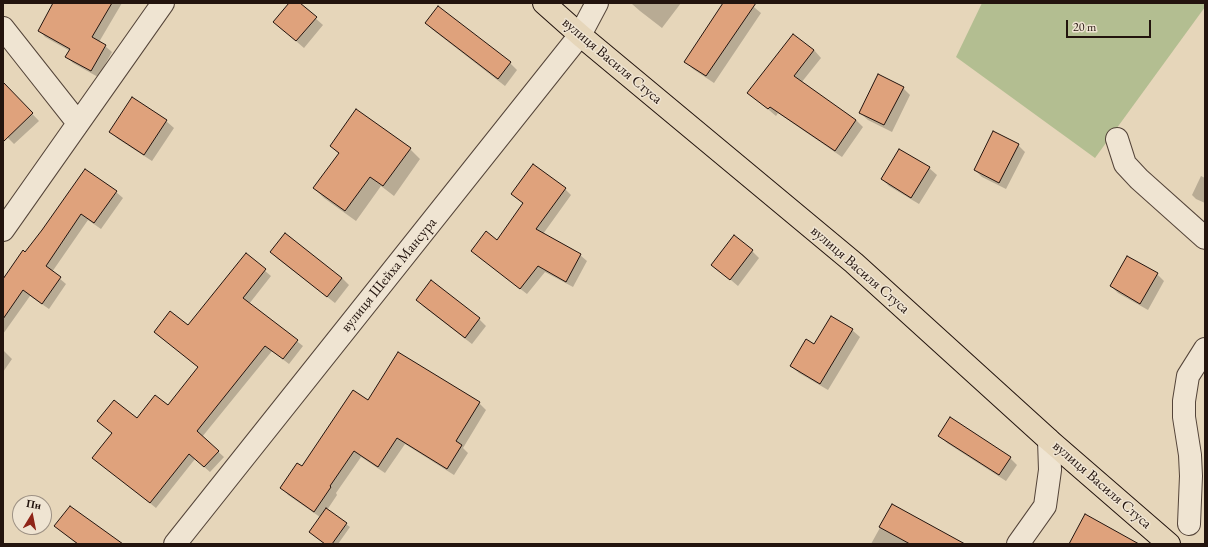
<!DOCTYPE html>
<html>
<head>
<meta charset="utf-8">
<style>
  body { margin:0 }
  #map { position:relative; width:1208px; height:547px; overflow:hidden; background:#e6d6ba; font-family:"EB Garamond",serif }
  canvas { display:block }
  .frame { position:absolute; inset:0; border:4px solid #23140e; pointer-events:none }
  .north { position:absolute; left:12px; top:495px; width:40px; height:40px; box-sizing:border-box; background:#efe4d2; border:1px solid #9d9184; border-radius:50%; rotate:10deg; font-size:11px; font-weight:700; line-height:16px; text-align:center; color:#23140e }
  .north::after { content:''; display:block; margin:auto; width:14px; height:18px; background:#8f2418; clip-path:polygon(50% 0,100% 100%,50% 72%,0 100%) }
  .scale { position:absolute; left:1066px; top:20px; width:85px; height:18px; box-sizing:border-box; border:2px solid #23140e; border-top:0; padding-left:5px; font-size:12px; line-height:14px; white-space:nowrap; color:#23140e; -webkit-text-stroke:3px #efe4d2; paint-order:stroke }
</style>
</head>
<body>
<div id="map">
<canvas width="1208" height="547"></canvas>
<div class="frame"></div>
<div class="north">Пн</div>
<div class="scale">20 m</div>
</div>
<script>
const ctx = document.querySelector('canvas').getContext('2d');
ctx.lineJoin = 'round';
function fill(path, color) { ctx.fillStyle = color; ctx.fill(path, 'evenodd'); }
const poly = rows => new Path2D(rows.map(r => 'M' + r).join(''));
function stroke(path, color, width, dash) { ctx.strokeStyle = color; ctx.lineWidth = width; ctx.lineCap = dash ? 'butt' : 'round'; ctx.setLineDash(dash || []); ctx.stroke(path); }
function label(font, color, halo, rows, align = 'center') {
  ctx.font = font + ' "EB Garamond",serif'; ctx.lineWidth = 3; ctx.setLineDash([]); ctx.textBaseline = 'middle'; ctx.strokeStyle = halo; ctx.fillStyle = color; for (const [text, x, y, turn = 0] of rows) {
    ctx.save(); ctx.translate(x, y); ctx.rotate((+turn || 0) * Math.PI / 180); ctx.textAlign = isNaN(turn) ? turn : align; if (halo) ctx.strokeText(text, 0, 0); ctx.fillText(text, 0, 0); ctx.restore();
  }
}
fill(poly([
  [982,3,1205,3,1205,7,1095,158,956,57]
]), '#b3be91');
fill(poly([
  [60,3,122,3,99,42,105,46,112,52,98,77,73,63,66,57,70,51,45,37,39,30],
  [291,3,298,3,323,25,304,48,282,29],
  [633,3,681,3,662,28,640,11,632,4],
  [725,3,749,3,761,13,714,83,693,69,685,61],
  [426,23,510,63,517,70,505,86,433,30],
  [814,50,821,58,801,83,856,120,863,127,842,157,778,113,776,116,749,93],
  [3,83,39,121,14,144,6,136,3,139],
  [903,88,910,95,892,132,868,120,860,113],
  [132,99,166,121,174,128,152,161,118,139,111,132],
  [1018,145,1025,152,1006,189,982,177,975,170],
  [331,146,410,149,420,159,394,196,381,186,356,221,324,198,314,188,339,154],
  [900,150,929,168,937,175,919,204,889,186,882,179],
  [85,170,116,192,123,198,101,229,88,220,52,272,66,284,49,309,30,296,3,334,3,280,26,253],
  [1201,176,1205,178,1205,203,1196,199,1192,195],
  [565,189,571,195,543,234,580,255,587,261,573,287,545,272,527,294,479,257,497,241,524,204,512,194],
  [752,251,759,258,738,286,713,265],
  [271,252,342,278,349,285,335,303,278,259],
  [246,255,271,276,249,304,303,346,289,364,272,351,202,437,224,457,210,472,195,459,156,508,94,458,137,419,168,406,199,368,189,327],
  [1157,274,1164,281,1148,310,1118,293,1111,286],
  [431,282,479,319,486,326,472,344,424,307,417,299],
  [831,317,852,330,860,337,828,390,799,373,791,366,815,345],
  [3,350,12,359,3,372],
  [398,353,479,403,486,410,463,448,468,453,454,475,405,444,385,473,361,457,336,493,337,495,327,510,350,527,338,544,325,544,310,532,320,517,288,495,282,488,368,402],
  [940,435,1010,458,1017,465,1006,481,947,443],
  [892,506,948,544,871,544],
  [55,526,121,544,77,544]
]), '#0003');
const building = poly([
  [53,3,112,3,92,37,106,45,91,71,65,57,70,49,38,31,53,3],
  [289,3,300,3,317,17,296,41,273,22,289,3],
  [723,3,756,3,706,76,684,62,723,3],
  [438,6,511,62,498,79,425,23,438,6],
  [793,34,814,50,794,76,856,120,835,151,770,107,768,109,747,93,793,34],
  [878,74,904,87,884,125,859,113,878,74],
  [3,82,33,113,3,142,3,82],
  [132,97,167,120,144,155,109,132,132,97],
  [356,109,411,148,383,186,370,177,345,211,313,188,339,153,330,146,356,109],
  [993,131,1019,144,999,183,974,170,993,131],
  [899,149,930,167,911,198,881,179,899,149],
  [533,164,566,188,536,229,581,254,566,282,538,266,520,289,471,251,486,231,497,240,523,203,511,194,533,164],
  [85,169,117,191,94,223,81,214,46,266,61,277,42,304,23,290,3,319,3,279,23,250,25,252,42,230,85,169],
  [285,233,342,278,327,297,270,252,285,233],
  [734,235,753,250,730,280,711,265,734,235],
  [246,253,266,269,243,298,298,340,283,359,265,346,197,431,219,451,204,467,189,454,150,503,92,458,112,433,97,421,114,400,137,418,155,395,168,405,198,367,154,332,170,311,188,325,246,253],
  [1127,256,1158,273,1140,304,1110,286,1127,256],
  [431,280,480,318,465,338,416,300,431,280],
  [831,316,853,329,820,384,790,366,806,339,814,344,831,316],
  [398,352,480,402,456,441,462,445,447,469,397,438,378,467,354,451,330,486,331,487,314,512,280,488,297,463,302,466,353,390,368,400,398,352],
  [950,417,1011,457,999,475,938,436,950,417],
  [892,504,965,544,910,544,879,527,892,504],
  [70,506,123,544,78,544,54,526,70,506],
  [326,508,347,523,332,544,325,544,309,532,326,508],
  [1085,514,1139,544,1069,544,1085,514]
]);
fill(building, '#dfa27c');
stroke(building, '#23140e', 1);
const minor = poly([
  [3,28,78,123],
  [1117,139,1125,164,1139,179,1205,238],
  [3,230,163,3],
  [1189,524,1191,476,1190,455,1184,417,1184,401,1188,376,1205,349],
  [175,544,580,35,597,3],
  [1018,544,1045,506,1050,470,1049,440]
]);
const major = poly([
  [544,3,580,35,854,263,1049,440,1169,544]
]);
stroke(minor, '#544439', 24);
stroke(major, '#23140e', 24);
stroke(minor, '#efe4d2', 22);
stroke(major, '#e6d6ba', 22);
label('15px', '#23140e', '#efe4d2', [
  ["вулиця Василя Стуса",612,61,40],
  ["вулиця Василя Стуса",860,270,41],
  ["вулиця Шейха Мансура",389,275,-51],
  ["вулиця Василя Стуса",1102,485,41]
]);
</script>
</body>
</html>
